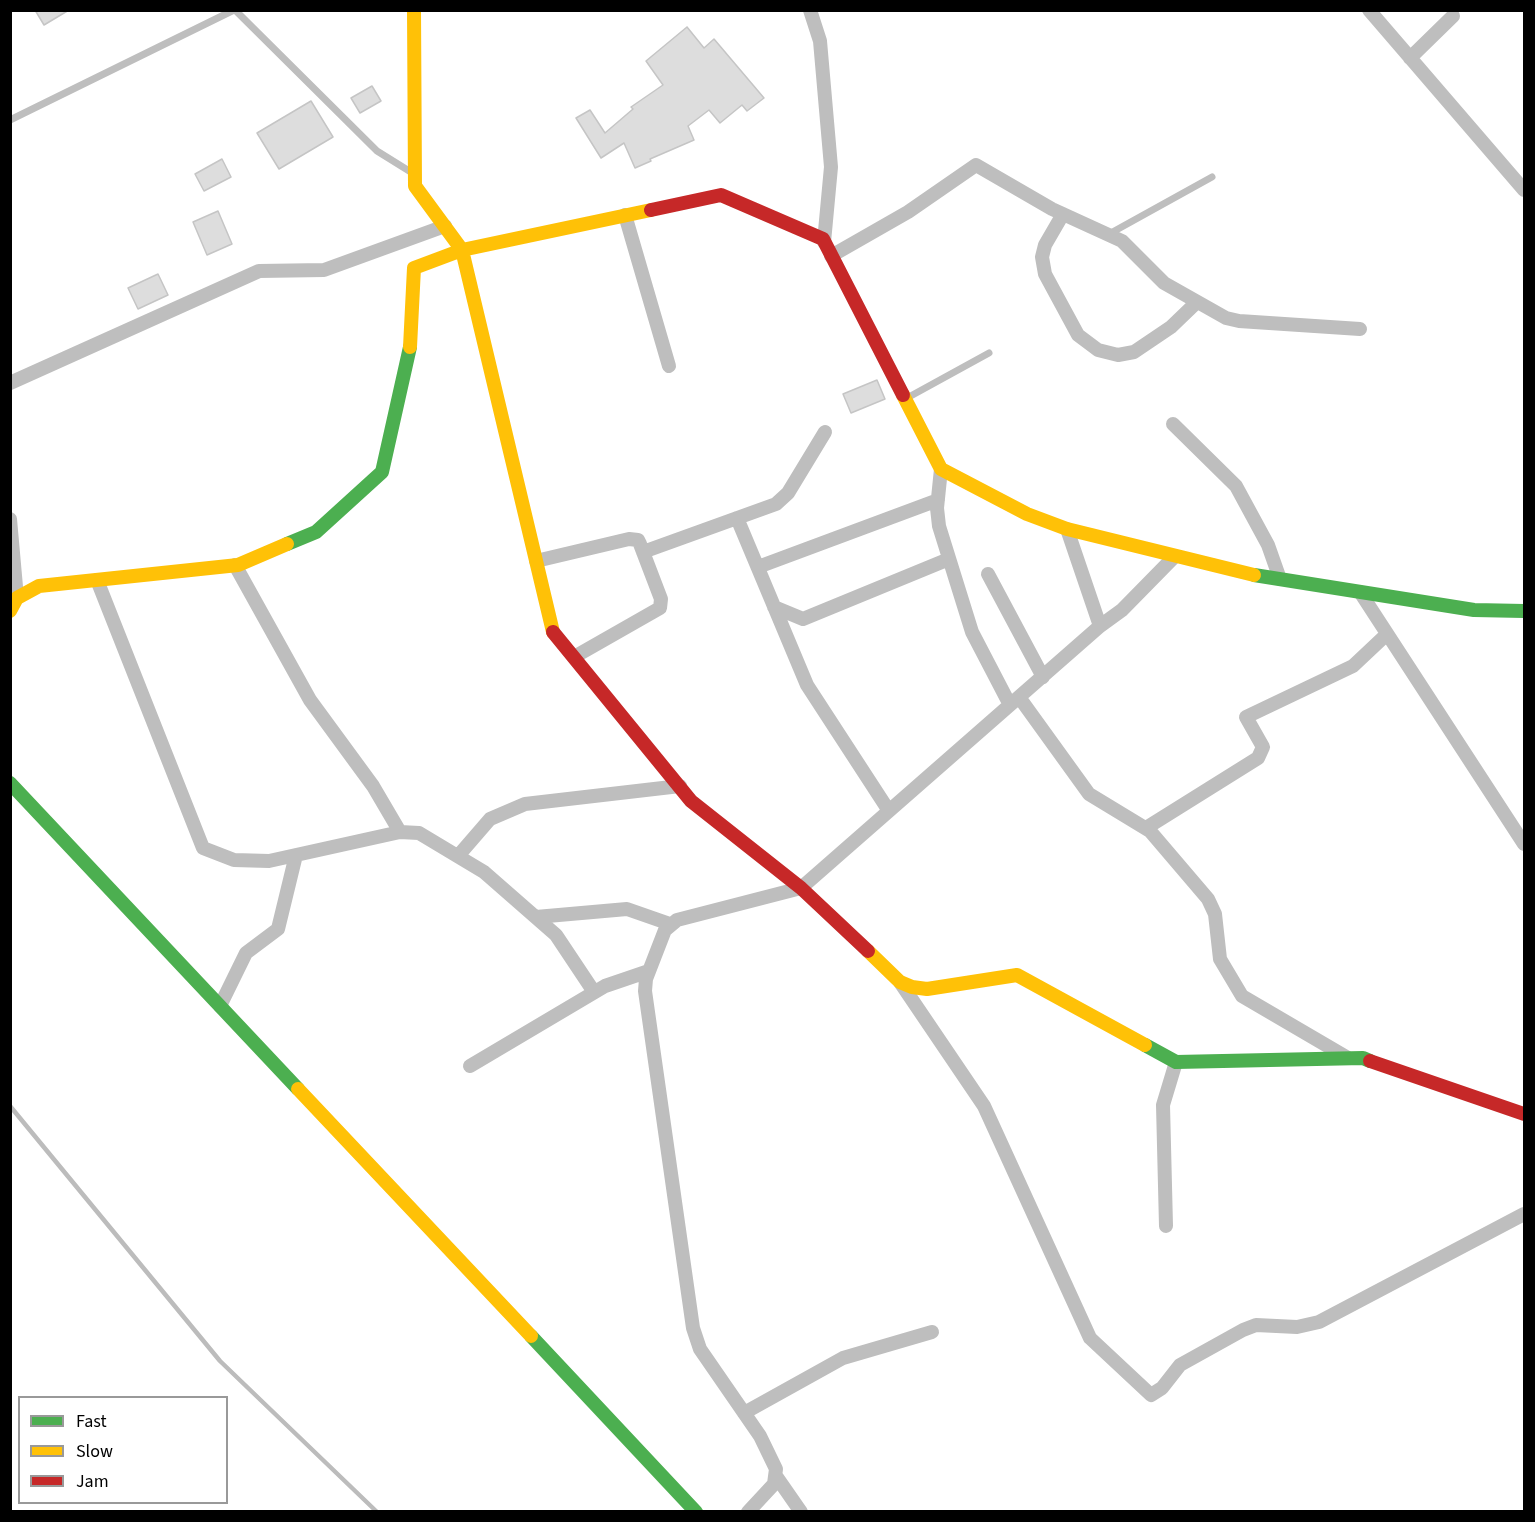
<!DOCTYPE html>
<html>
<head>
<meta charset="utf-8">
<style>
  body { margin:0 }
  #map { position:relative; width:1535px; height:1522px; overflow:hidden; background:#fff; font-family:"Source Sans 3",sans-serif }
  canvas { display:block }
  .frame { position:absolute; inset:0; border:12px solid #000; pointer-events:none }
  .legend { position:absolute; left:18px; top:1396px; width:210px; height:108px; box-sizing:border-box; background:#fff; border:2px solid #999; margin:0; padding:8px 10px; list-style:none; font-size:18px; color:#000 }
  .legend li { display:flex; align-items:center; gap:12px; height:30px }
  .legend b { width:30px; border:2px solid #999 }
</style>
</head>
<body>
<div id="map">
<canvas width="1535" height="1522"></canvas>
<div class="frame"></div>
<ul class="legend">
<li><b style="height:8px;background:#4caf50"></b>Fast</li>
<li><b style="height:8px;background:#ffc107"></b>Slow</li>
<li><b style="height:8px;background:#c62828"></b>Jam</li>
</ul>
</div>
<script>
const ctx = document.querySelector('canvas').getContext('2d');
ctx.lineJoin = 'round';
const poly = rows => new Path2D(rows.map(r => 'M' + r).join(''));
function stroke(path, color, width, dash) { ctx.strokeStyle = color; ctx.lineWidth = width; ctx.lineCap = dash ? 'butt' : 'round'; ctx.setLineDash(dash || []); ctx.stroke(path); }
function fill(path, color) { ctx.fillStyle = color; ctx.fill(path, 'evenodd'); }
stroke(poly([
  [10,1106,220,1361,377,1512]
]), '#bcbcbc', 4.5);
const building = poly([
  [35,10,69,10,44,25,35,10],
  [687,27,704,48,714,39,764,98,747,111,742,105,720,123,709,110,688,126,694,140,650,159,651,161,635,168,624,143,601,158,576,118,590,110,605,133,633,109,631,107,663,85,646,61,687,27],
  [372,86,381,101,360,113,351,98,372,86],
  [311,101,333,137,279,169,257,133,311,101],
  [222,159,231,177,204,191,195,174,222,159],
  [218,211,232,244,207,255,193,222,218,211],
  [158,274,168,295,138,309,128,288,158,274],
  [877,380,885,399,851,413,843,394,877,380]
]);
fill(building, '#ddd');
stroke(building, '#c5c5c5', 1.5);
stroke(poly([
  [235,10,377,151,414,174],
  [10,120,234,10],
  [1109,234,1212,177],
  [907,398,989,353]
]), '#bebebe', 7);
stroke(poly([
  [810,10,820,41,831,167,824,242],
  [1369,10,1524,190],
  [1410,58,1453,16],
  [1063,214,1045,245,1042,257,1045,274,1078,335,1098,350,1118,355,1134,352,1171,327,1197,302],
  [625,215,669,366],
  [831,256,908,212,976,165,1052,209,1122,241,1164,283,1226,318,1239,321,1360,329],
  [10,383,259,271,324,270,445,226],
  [1173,424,1236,486,1268,545,1280,579],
  [941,469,937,508,939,526,972,632,1010,705],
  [737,518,807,685,889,811],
  [10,519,17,598],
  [1067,529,1100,626],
  [643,552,776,504,788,493,825,432],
  [536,561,629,539,638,540,640,544,661,599,660,608,574,657],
  [235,565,310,700,373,786,400,832],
  [758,567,938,500],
  [988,574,1043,677],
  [97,580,203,848,234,860,269,861,400,832,419,833,484,872,556,935,594,992],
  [1360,592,1524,844],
  [774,607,803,619,949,559],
  [1019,697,1089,794,1150,831,1208,899,1215,914,1220,959,1242,996,1348,1058],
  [1146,828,1258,758,1263,747,1246,717,1353,666,1387,634],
  [458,856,490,819,525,804,680,786],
  [536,917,627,909,670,924],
  [900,982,984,1106,1090,1338,1151,1395,1162,1388,1180,1365,1243,1330,1256,1325,1297,1327,1319,1322,1524,1214],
  [220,1006,246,953,278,929,296,855],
  [470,1066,605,986,649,971],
  [1166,1226,1163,1105,1176,1062],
  [744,1413,843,1358,932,1332],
  [776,1476,801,1512],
  [748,1512,774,1484,776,1469,760,1436,700,1349,693,1328,645,991,646,979,665,930,677,920,801,888,1100,626,1122,610,1175,556]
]), '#bebebe', 14);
stroke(poly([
  [287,544,316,532,382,472,410,347],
  [1254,575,1474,610,1524,611],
  [10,783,298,1089],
  [1145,1045,1176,1062,1363,1058,1370,1061],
  [531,1336,696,1512]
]), '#4caf50', 14);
stroke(poly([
  [414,10,415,186,462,250,651,210],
  [410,347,414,268,462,250,553,632],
  [903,395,941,469,1027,514,1067,529,1254,575],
  [10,611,17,598,39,586,238,565,287,544],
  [868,951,900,982,912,987,927,989,1017,975,1145,1045],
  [298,1089,531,1336]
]), '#ffc107', 14);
stroke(poly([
  [651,210,721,195,823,239,903,395],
  [553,632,691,801,801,888,868,951],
  [1370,1061,1524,1114]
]), '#c62828', 14);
</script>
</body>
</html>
